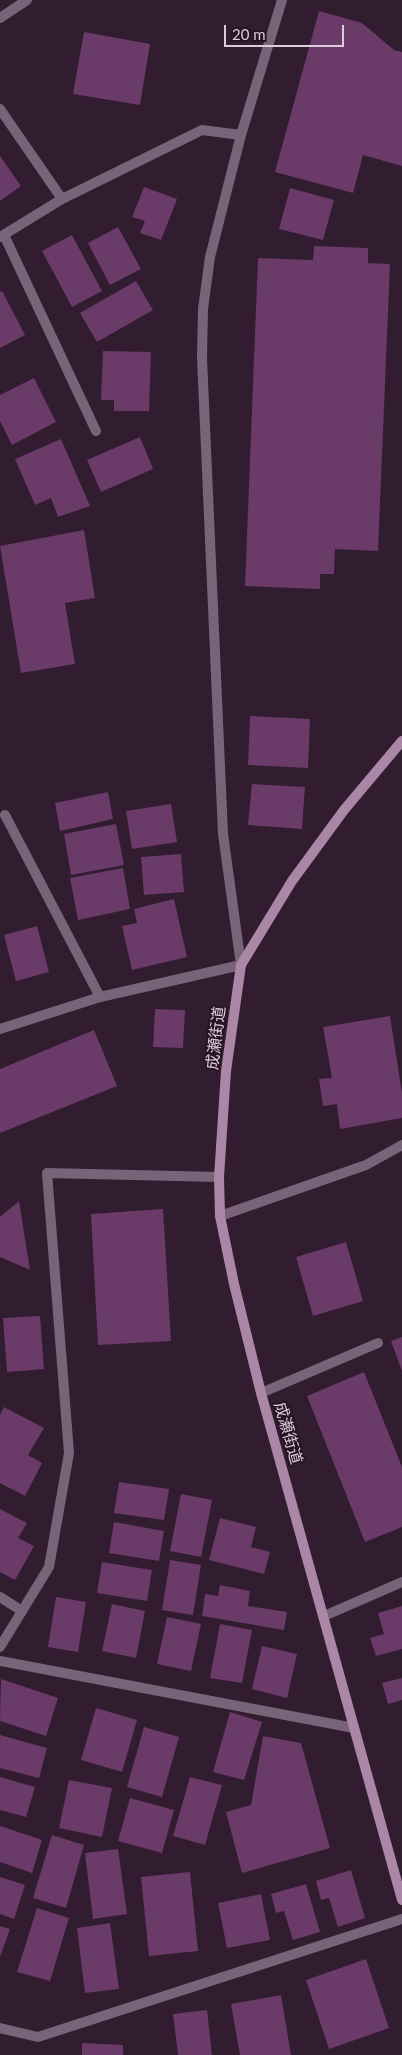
<!DOCTYPE html>
<html>
<head>
<meta charset="utf-8">
<style>
  body { margin:0 }
  #map { position:relative; width:402px; height:2055px; overflow:hidden; background:#311c30; font-family:Lato,sans-serif }
  canvas { display:block }
  .scale { position:absolute; left:224px; top:25px; width:120px; height:22px; box-sizing:border-box; border:2px solid #dbccd9; border-top:0; padding-left:6px; font-size:15px; line-height:18px; white-space:nowrap; color:#dbccd9; -webkit-text-stroke:4px #271226; paint-order:stroke }
</style>
</head>
<body>
<div id="map">
<canvas width="402" height="2055"></canvas>
<div class="scale">20 m</div>
</div>
<script>
const ctx = document.querySelector('canvas').getContext('2d');
ctx.lineJoin = 'round';
function fill(path, color) { ctx.fillStyle = color; ctx.fill(path, 'evenodd'); }
const poly = rows => new Path2D(rows.map(r => 'M' + r).join(''));
function stroke(path, color, width, dash) { ctx.strokeStyle = color; ctx.lineWidth = width; ctx.lineCap = dash ? 'butt' : 'round'; ctx.setLineDash(dash || []); ctx.stroke(path); }
function label(font, color, halo, rows, align = 'center') {
  ctx.font = font + ' Lato,"Noto Sans JP",sans-serif'; ctx.lineWidth = 4; ctx.setLineDash([]); ctx.textBaseline = 'middle'; ctx.strokeStyle = halo; ctx.fillStyle = color; for (const [text, x, y, turn = 0] of rows) {
    ctx.save(); ctx.translate(x, y); ctx.rotate((+turn || 0) * Math.PI / 180); ctx.textAlign = isNaN(turn) ? turn : align; if (halo) ctx.strokeText(text, 0, 0); ctx.fillText(text, 0, 0); ctx.restore();
  }
}
fill(poly([
  [319,11,362,23,394,50,402,52,402,166,363,155,353,193,275,172],
  [84,32,150,44,140,105,73,94],
  [0,156,21,186,0,201],
  [144,187,177,199,161,240,140,233,145,221,132,217],
  [290,188,334,200,323,240,279,229],
  [118,227,141,269,110,285,88,243],
  [72,235,102,291,72,307,42,251],
  [314,246,368,248,368,263,390,264,378,551,335,549,334,574,320,574,320,589,245,586,258,258,313,260],
  [136,281,153,310,97,342,80,313],
  [2,291,25,335,0,348,0,292],
  [103,351,151,352,149,411,114,411,114,400,101,400],
  [34,378,56,422,12,445,0,421,0,395],
  [140,437,153,469,101,492,87,460],
  [61,439,90,506,58,517,51,498,35,505,15,459],
  [84,530,95,598,65,603,75,664,21,673,0,546],
  [250,716,310,719,308,768,248,765],
  [252,784,305,787,302,829,248,825],
  [108,792,113,819,60,831,55,803],
  [171,804,177,842,132,849,126,811],
  [116,824,124,865,71,875,64,834],
  [181,854,184,892,144,895,141,857],
  [123,868,130,909,78,920,70,878],
  [174,899,187,957,132,970,122,926,137,923,134,909],
  [37,926,49,972,16,981,4,935],
  [155,1009,185,1010,183,1048,153,1047],
  [390,1016,402,1093,402,1118,340,1129,337,1104,323,1106,319,1079,332,1078,323,1027],
  [94,1030,117,1086,0,1133,0,1069],
  [19,1201,30,1270,0,1257,0,1217],
  [163,1209,171,1341,98,1345,91,1214],
  [346,1242,363,1301,313,1316,296,1257],
  [40,1316,44,1369,7,1372,3,1318],
  [402,1337,402,1371,391,1341],
  [364,1372,402,1467,402,1527,365,1542,307,1396],
  [4,1407,44,1428,28,1455,42,1463,25,1496,0,1483,0,1415],
  [119,1482,169,1489,164,1520,114,1513],
  [181,1494,212,1500,201,1557,170,1551],
  [0,1509,27,1523,18,1538,34,1546,15,1580,0,1572],
  [220,1518,256,1527,251,1547,270,1552,264,1574,209,1560],
  [114,1522,164,1531,159,1561,109,1553],
  [170,1560,201,1565,193,1615,162,1610],
  [102,1562,152,1570,147,1601,97,1593],
  [220,1585,250,1591,248,1606,287,1612,284,1630,202,1616,205,1594,218,1596],
  [56,1597,86,1602,78,1652,48,1647],
  [112,1604,145,1611,136,1658,102,1651],
  [402,1606,402,1649,376,1656,370,1638,384,1634,378,1613],
  [167,1617,201,1624,191,1671,157,1664],
  [220,1624,252,1630,242,1683,210,1678],
  [262,1646,297,1654,287,1698,252,1689],
  [402,1678,402,1700,388,1704,382,1683],
  [1,1679,58,1698,46,1736,0,1721],
  [96,1708,137,1720,122,1772,81,1760],
  [230,1712,262,1722,244,1780,213,1772],
  [144,1727,179,1737,162,1797,127,1787],
  [0,1735,47,1748,39,1778,0,1768],
  [263,1736,301,1743,330,1848,242,1873,226,1812,251,1805],
  [0,1777,35,1787,26,1817,0,1810],
  [190,1777,222,1785,205,1845,173,1836],
  [69,1780,112,1788,102,1837,59,1828],
  [130,1798,174,1810,162,1853,118,1841],
  [0,1826,42,1840,32,1873,0,1862],
  [52,1835,84,1845,66,1908,33,1898],
  [118,1849,127,1914,93,1919,85,1853],
  [351,1870,365,1918,338,1927,329,1898,321,1900,316,1881],
  [190,1872,198,1951,149,1956,141,1877],
  [0,1877,25,1885,14,1919,0,1914],
  [306,1884,320,1932,293,1940,284,1911,276,1913,271,1894],
  [261,1894,270,1940,227,1948,218,1903],
  [37,1908,69,1918,50,1981,17,1972],
  [110,1923,119,1989,85,1993,77,1928],
  [0,1926,10,1929,0,1957],
  [366,1959,389,2028,329,2049,306,1980],
  [281,1995,291,2055,240,2055,231,2004],
  [207,2010,212,2055,178,2055,173,2014],
  [82,2043,123,2045,123,2055,82,2055]
]), '#6a3a68');
stroke(poly([
  [5,815,100,997],
  [220,1216,366,1165,402,1145],
  [261,1393,378,1343],
  [0,1597,22,1611]
]), '#796378', 10);
stroke(poly([
  [0,18,27,0],
  [0,109,62,199],
  [4,235,96,431],
  [0,237,62,199,202,130,241,135],
  [0,1029,100,997,241,965],
  [324,1616,402,1582],
  [0,1647,49,1567,69,1453,47,1173,219,1177],
  [0,1661,354,1728],
  [0,2028,38,2037,402,1919]
]), '#796378', 10);
stroke(poly([
  [241,965,223,834,202,358,203,309,210,257,241,135,282,0]
]), '#796378', 10);
stroke(poly([
  [402,741,344,810,292,881,241,965,226,1071,219,1177,220,1216,234,1284,261,1393,402,1900]
]), '#aa86a7', 10);
label('16px', '#dbccd9', '#271226', [
  ["成瀬街道",216,1038,-83],
  ["成瀬街道",288,1433,74]
]);
</script>
</body>
</html>
